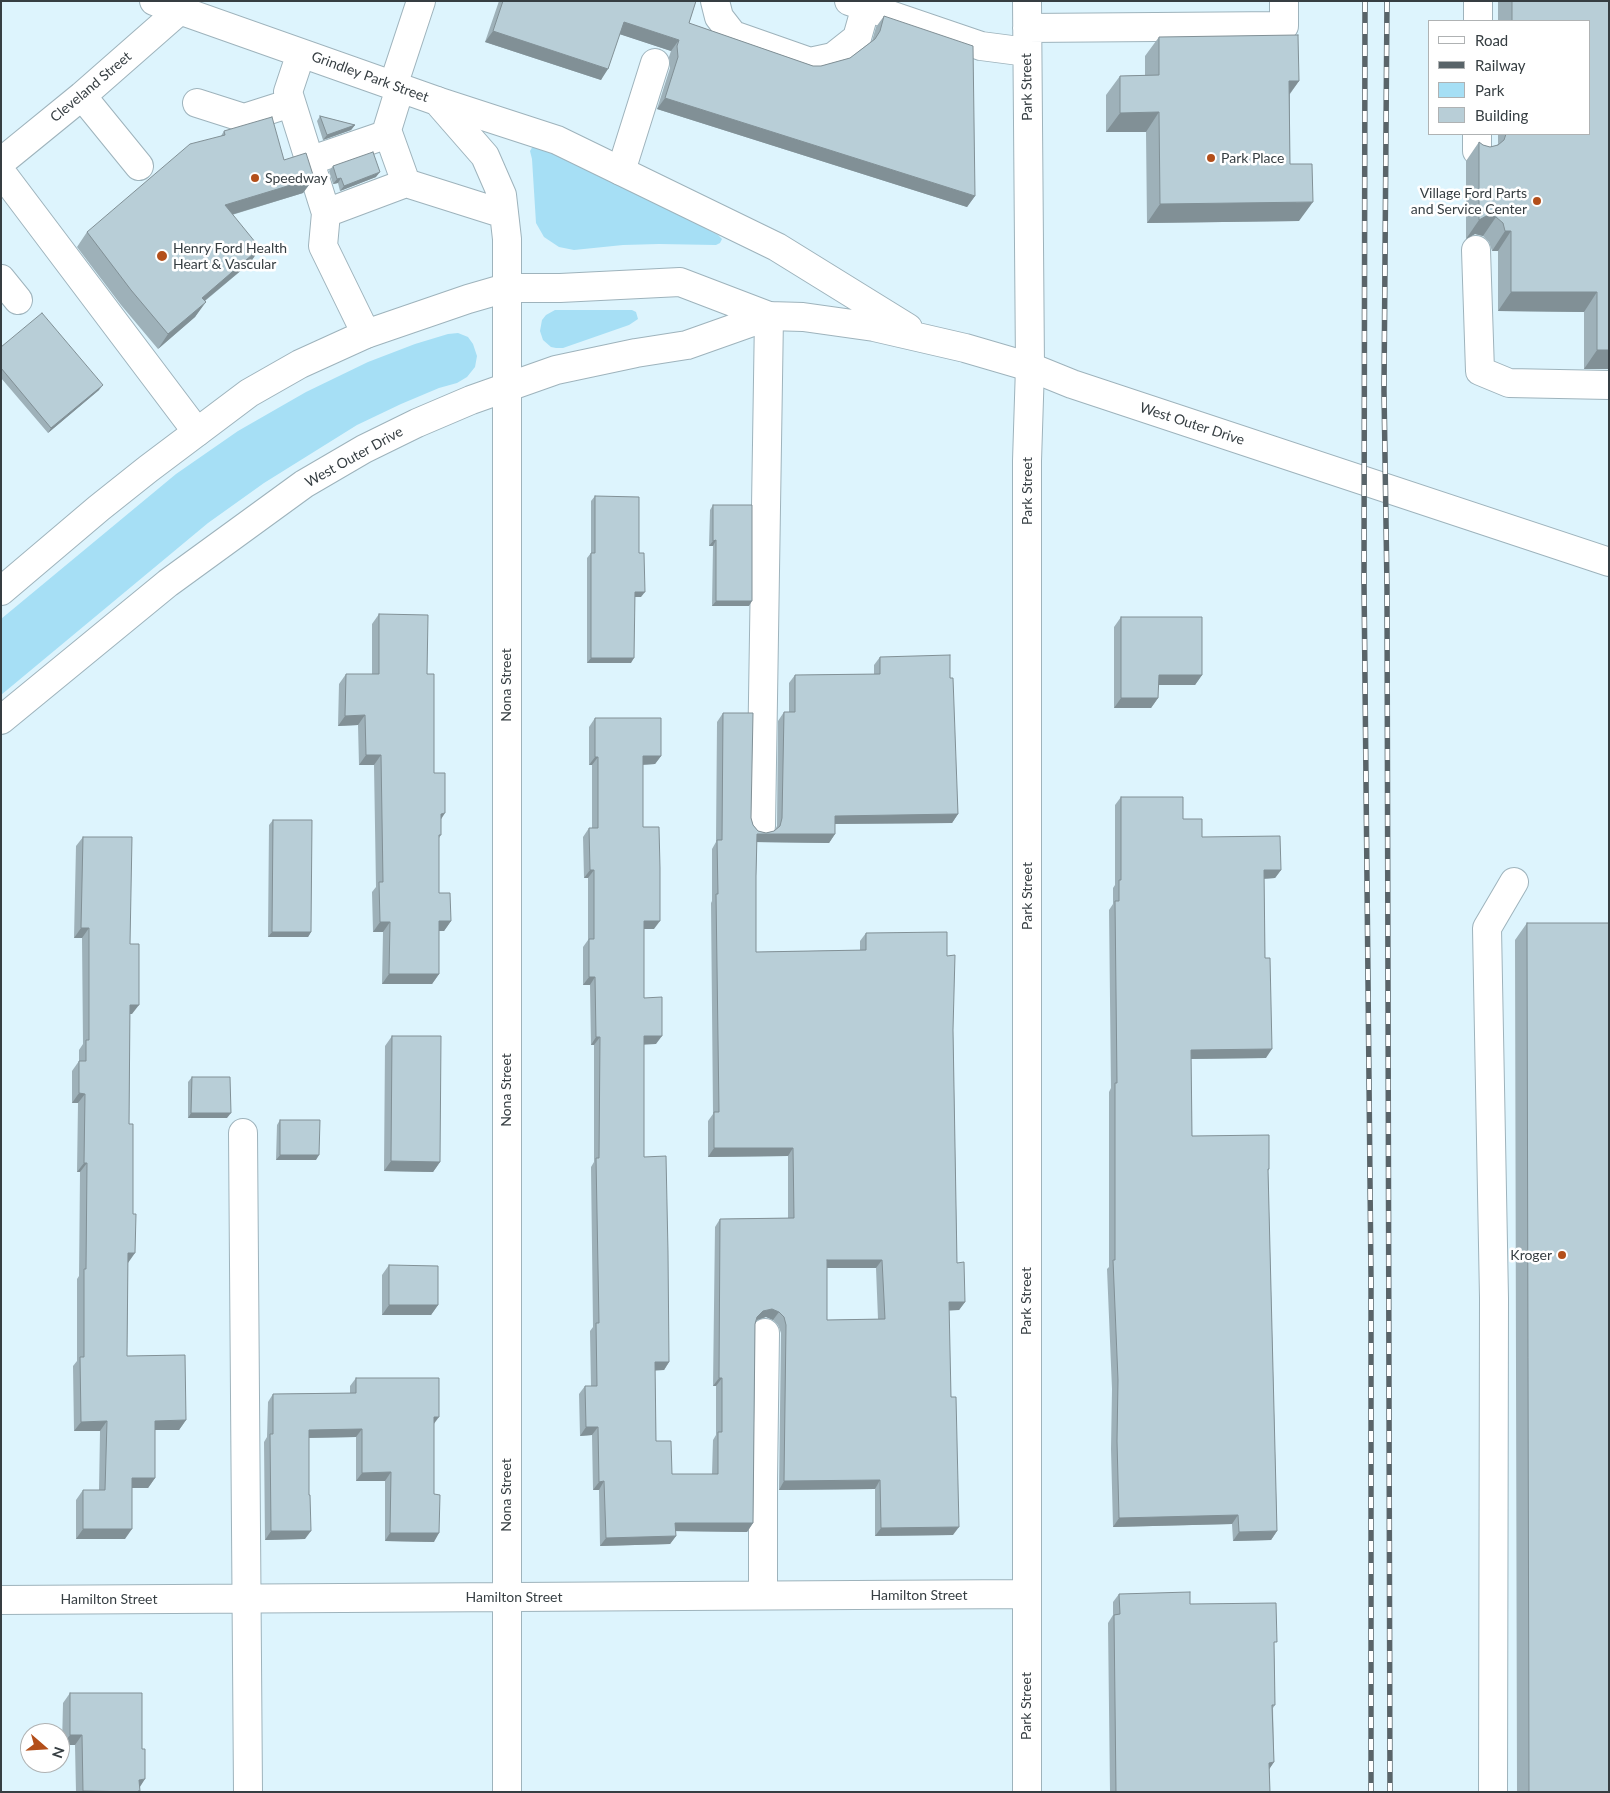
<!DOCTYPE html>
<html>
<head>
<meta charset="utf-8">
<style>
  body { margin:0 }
  #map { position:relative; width:1610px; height:1793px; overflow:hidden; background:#ddf4fd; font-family:Lato,sans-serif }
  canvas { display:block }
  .frame { position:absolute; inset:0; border:2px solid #363e42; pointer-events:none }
  .legend { position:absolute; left:1428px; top:20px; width:162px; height:115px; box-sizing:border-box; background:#fff; border:1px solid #afb2b3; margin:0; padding:6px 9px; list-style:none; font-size:15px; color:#363e42 }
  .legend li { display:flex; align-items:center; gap:10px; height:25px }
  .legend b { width:25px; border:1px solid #afb2b3 }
  .north { position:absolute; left:20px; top:1723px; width:50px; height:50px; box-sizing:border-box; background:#fff; border:1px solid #afb2b3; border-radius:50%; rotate:109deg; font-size:14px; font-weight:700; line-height:20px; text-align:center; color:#363e42 }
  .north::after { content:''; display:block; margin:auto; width:18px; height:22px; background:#b34f1a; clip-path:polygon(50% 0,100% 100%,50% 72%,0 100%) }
</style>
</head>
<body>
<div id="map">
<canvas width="1610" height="1793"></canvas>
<div class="frame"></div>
<ul class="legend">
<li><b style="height:6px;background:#fff"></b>Road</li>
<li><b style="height:6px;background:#596469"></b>Railway</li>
<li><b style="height:14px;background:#a6dff5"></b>Park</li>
<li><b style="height:14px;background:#b8ced7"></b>Building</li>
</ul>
<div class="north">N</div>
</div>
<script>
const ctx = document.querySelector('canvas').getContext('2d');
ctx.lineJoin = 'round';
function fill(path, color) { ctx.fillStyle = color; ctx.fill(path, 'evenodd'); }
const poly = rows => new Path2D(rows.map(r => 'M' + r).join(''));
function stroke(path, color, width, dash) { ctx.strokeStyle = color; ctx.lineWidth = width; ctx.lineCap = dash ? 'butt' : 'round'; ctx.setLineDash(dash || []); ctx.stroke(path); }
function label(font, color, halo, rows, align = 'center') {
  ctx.font = font + ' Lato,sans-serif'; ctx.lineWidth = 5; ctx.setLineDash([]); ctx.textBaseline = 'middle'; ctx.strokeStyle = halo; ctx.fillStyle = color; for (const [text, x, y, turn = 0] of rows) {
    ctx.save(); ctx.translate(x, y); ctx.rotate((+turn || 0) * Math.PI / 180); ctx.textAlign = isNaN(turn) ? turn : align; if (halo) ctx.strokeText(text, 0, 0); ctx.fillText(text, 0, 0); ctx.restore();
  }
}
fill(poly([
  [533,146,537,146,597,173,718,235,722,239,720,243,716,245,659,244,623,245,574,250,559,247,544,237,536,223,532,159,530,151],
  [555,310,632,310,636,312,638,319,629,325,563,348,556,348,551,347,543,340,540,331,542,320,546,315],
  [458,333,468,337,473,344,477,356,475,367,467,377,457,383,439,388,401,404,357,425,264,483,208,523,1,695,1,619,176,474,238,431,306,392,368,362,415,344,448,334]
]), '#a6dff5');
const minor = poly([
  [154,1,437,101,485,156,502,195,507,239,507,1792],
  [715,1,719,17,733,35,810,62,833,57,857,38,866,6],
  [849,1,981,46,1027,52],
  [1478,21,1478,1],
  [1027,28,1284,26,1284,1],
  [301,53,288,92,326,213,323,246,366,334],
  [393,86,421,1],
  [400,88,387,130,406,183],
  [82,96,139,166],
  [197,103,244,118,291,103],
  [1477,151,1477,134],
  [309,161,388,134],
  [1,162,82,96,180,10],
  [621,171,655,63],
  [1,172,197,432],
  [326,213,406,183,504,214],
  [1476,250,1480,371,1509,383,1609,385],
  [1,279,18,300],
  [761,826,769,316],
  [243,1133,248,1792],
  [763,1595,763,1480,765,1333],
  [1,1600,1026,1594],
  [1027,1792,1027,461,1030,367,1027,1],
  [1493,1792,1494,1298,1487,928,1514,882]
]);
const major = poly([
  [437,101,557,140,777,247,908,328],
  [1,591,99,508,148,469,249,393,300,364,366,334,468,299,506,288,560,288,680,282,769,316,803,317,874,327,965,348,1030,367,1072,384,1609,562],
  [1,720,168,583,304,484,364,449,417,423,471,400,556,370,636,353,687,345,769,316]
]);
stroke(minor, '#9eb3bc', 30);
stroke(major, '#9eb3bc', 30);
stroke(minor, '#fff', 28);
stroke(major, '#fff', 28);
const rail = poly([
  [1365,1,1364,581,1371,1279,1371,1792],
  [1387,1,1384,391,1387,588,1390,1792]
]);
stroke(rail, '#596469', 5.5);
stroke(rail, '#fff', 4, [11]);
fill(poly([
  [499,1,696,1,689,23,813,66,821,66,850,58,872,41,876,27,884,16,975,196,967,207,657,109,670,68,669,57,671,51,620,34,601,80,485,42],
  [1498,1,1609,1,1609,369,1584,369,1584,312,1498,311,1498,251,1492,251,1489,242,1483,236,1475,234,1466,239,1466,161,1479,142,1483,145,1490,147,1496,146,1498,144,1498,134,1589,134,1589,21,1498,21],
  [1159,37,1299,81,1290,94,1290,164,1299,221,1147,223,1146,132,1106,132,1106,95,1120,76,1145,75,1145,56],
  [320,116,355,125,351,130,323,140,317,121],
  [224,131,284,160,314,178,303,193,232,215,260,248,250,263,205,301,195,317,158,349,121,305,77,247,87,232,221,136],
  [333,166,376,177,340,191,338,183,333,184,329,171],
  [1,347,99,390,48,433,1,378],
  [595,496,639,553,641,597,635,597,631,663,587,663,587,558,591,553,591,501],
  [713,505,749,606,712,606,713,546,709,546,710,510],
  [379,614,427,674,434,773,441,820,441,835,439,838,439,893,451,921,444,931,439,931,439,974,432,984,382,984,383,932,373,932,372,892,376,887,374,765,359,765,358,725,338,726,339,684,346,674,372,674,372,624],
  [1121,617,1202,675,1195,685,1158,685,1158,698,1151,708,1114,708,1114,627],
  [880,657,950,678,958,814,952,823,835,824,835,834,829,843,757,842,756,876,756,952,860,950,860,941,866,933,947,956,953,1030,957,1263,965,1302,959,1310,949,1310,953,1535,875,1536,875,1489,779,1490,781,1333,778,1325,773,1320,766,1317,757,1320,755,1324,753,1523,747,1532,675,1531,676,1536,670,1544,600,1546,599,1490,593,1490,592,1435,580,1436,579,1394,585,1386,591,1386,590,1331,593,1327,591,1167,594,1162,594,1045,591,1045,590,985,583,985,583,947,588,940,588,878,584,878,583,837,589,828,592,828,592,765,589,765,589,727,595,718,661,756,655,764,643,765,643,827,654,929,644,929,644,998,656,1044,644,1044,644,1157,669,1362,664,1370,655,1370,656,1441,672,1474,712,1474,713,1440,716,1435,716,1386,713,1386,715,1227,720,1219,788,1218,788,1156,708,1157,708,1121,713,1114,711,903,712,901,712,849,716,842,717,722,723,713,753,825,758,831,766,833,774,831,775,830,777,826,778,721,784,712,789,712,789,683,795,675,874,674,874,665],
  [827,1268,876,1268,878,1319,827,1320],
  [1121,797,1183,819,1202,837,1281,870,1275,878,1264,879,1266,1058,1191,1059,1192,1136,1269,1169,1268,1171,1277,1531,1271,1540,1233,1541,1232,1524,1113,1527,1111,1449,1112,1389,1107,1269,1109,1267,1109,1092,1111,1088,1109,910,1113,904,1113,888,1115,885,1115,805],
  [273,820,311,932,308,937,268,937,269,825],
  [83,837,130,944,132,1014,130,1014,128,1263,127,1356,186,1420,179,1430,155,1430,155,1478,148,1488,132,1488,125,1539,76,1539,76,1500,83,1490,99,1490,100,1431,74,1431,73,1366,77,1361,77,1279,79,1276,80,1172,77,1172,78,1103,72,1103,72,1071,79,1061,79,1050,83,1044,82,938,74,938,76,846],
  [1527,923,1609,1792,1517,1792,1515,940],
  [392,1036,440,1162,433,1172,384,1171,385,1046],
  [192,1077,227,1118,188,1118,188,1082],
  [280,1120,316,1160,276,1160,277,1125],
  [389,1265,438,1305,431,1315,382,1315,382,1275],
  [356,1378,434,1424,434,1542,385,1541,385,1481,356,1481,356,1437,309,1438,309,1495,305,1539,265,1540,264,1442,267,1437,268,1402,273,1394,350,1393,350,1386],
  [1119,1594,1190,1604,1274,1647,1275,1705,1273,1708,1274,1762,1269,1769,1270,1792,1110,1792,1108,1623,1113,1615,1113,1602],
  [70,1693,140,1787,139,1792,76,1792,75,1745,62,1745,63,1703]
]), '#9eb1b9');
fill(poly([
  [624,22,679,40,671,51,616,33],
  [493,31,608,69,601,80,485,42],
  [1289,81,1299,81,1285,100],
  [665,98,975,196,967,207,657,109],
  [1159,112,1146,132,1106,132,1120,113],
  [355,125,351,130,323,140,327,135],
  [380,172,376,177,340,191,344,186],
  [314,178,303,193,214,220,225,205],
  [341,178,338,183,333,184,337,179],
  [1313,202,1299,221,1147,223,1160,204],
  [1488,215,1496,217,1483,236,1475,234,1466,239,1479,220],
  [1505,231,1511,231,1498,251,1492,251],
  [260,248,250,263,191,312,202,298],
  [1511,292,1597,292,1584,312,1498,311],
  [206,302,195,317,158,349,168,334],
  [1597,350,1609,350,1609,369,1584,369],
  [103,385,99,390,48,433,51,428],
  [716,540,713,546,709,546,713,541],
  [635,592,645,592,641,597,632,597],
  [716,601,752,601,749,606,712,606],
  [591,658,634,658,631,663,587,663],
  [1159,675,1202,675,1195,685,1152,685],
  [1121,698,1158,698,1151,708,1114,708],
  [365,715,358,725,338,726,345,716],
  [366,755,381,755,374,765,359,765],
  [643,756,661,756,655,764,637,765],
  [595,757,598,757,592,765,589,765],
  [445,813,438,824,441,814],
  [958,814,952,823,829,824,835,816],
  [757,834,835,834,829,843,751,842],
  [590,870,594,870,588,878,584,878],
  [1264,870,1281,870,1275,878,1257,879],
  [439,921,451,921,444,931,432,931],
  [644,921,660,921,654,929,638,929],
  [380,922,390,922,383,932,373,932],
  [81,928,89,928,82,938,74,938],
  [272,932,311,932,308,937,268,937],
  [389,974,439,974,432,984,382,984],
  [589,977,595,977,590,985,583,985],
  [130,1005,139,1005,132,1014,123,1014],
  [644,1036,662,1036,656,1044,638,1045],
  [596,1037,600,1037,594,1045,591,1045],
  [1272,1049,1266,1058,1185,1059,1191,1050],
  [79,1093,85,1094,78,1103,72,1103],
  [191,1113,231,1113,227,1118,188,1118],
  [714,1148,793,1148,788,1156,708,1157],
  [280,1155,319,1155,316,1160,276,1160],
  [391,1161,440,1162,433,1172,384,1171],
  [84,1163,87,1163,80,1172,77,1172],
  [128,1253,135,1253,128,1263],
  [827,1260,882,1260,876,1268,821,1268],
  [949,1302,965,1302,959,1310,943,1311],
  [389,1305,438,1305,431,1315,382,1315],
  [772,1309,779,1312,773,1320,766,1317,757,1320,751,1325,757,1317,763,1311],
  [655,1362,669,1362,664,1370,649,1371],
  [719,1378,722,1378,716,1386,713,1386],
  [434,1417,439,1417,433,1425],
  [186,1420,179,1430,149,1430,155,1421],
  [107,1421,100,1431,74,1431,81,1422],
  [586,1427,598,1427,592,1435,580,1436],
  [362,1429,356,1437,303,1438,309,1430],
  [391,1472,385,1481,356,1481,362,1473],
  [132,1478,155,1478,148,1488,126,1488],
  [880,1480,875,1489,779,1490,784,1481],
  [604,1481,599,1490,593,1490,599,1482],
  [1238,1515,1232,1524,1113,1527,1119,1518],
  [675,1523,753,1523,747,1532,669,1531],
  [959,1527,953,1535,875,1536,881,1528],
  [83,1529,132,1529,125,1539,76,1539],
  [271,1531,311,1531,305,1539,265,1540],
  [1277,1531,1271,1540,1233,1541,1239,1532],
  [390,1533,439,1533,434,1542,385,1541],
  [676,1536,670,1544,600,1546,606,1538],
  [70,1735,82,1735,75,1745,62,1745],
  [1274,1762,1268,1771,1269,1763],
  [145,1779,138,1790,139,1780]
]), '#819096');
const building = poly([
  [503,1,696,1,689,23,813,66,821,66,850,58,875,39,880,31,884,16,973,46,975,196,665,98,678,57,677,46,679,40,624,22,608,69,493,31,503,1],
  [1512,1,1609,1,1609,350,1597,350,1597,292,1511,292,1511,231,1505,231,1503,223,1496,217,1488,215,1479,220,1479,142,1483,145,1490,147,1498,145,1504,140,1506,134,1589,134,1589,21,1512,21,1512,1],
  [1298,35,1299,81,1289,81,1290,164,1312,164,1313,202,1160,204,1159,112,1120,113,1120,76,1159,75,1159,37,1298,35],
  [320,116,355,125,327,135,320,116],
  [272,117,284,160,306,153,314,178,225,205,260,248,202,298,206,302,168,334,131,290,87,232,190,144,225,135,224,131,272,117],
  [373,152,380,172,344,186,341,178,337,179,333,166,373,152],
  [42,313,103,385,51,428,1,368,1,347,42,313],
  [595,496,639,497,639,553,644,553,645,592,635,592,634,658,591,658,591,553,595,553,595,496],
  [713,505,752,505,752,601,716,601,716,540,713,541,713,505],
  [379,614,428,615,427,674,434,674,434,773,445,773,445,813,441,814,441,835,439,835,439,893,450,893,451,921,439,921,439,974,389,974,390,922,380,922,379,882,383,882,381,755,366,755,365,715,345,716,346,674,379,674,379,614],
  [1121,617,1202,617,1202,675,1159,675,1158,698,1121,698,1121,617],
  [950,655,950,678,953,678,958,814,835,816,835,834,757,834,756,876,756,952,866,950,866,933,947,932,947,956,955,955,953,1030,957,1263,964,1262,965,1302,949,1302,951,1397,956,1397,959,1527,881,1528,880,1480,784,1481,786,1325,784,1317,779,1312,772,1309,763,1311,757,1317,755,1324,753,1523,675,1523,676,1536,606,1538,604,1481,599,1482,598,1427,586,1427,585,1386,597,1386,596,1323,599,1323,596,1158,599,1158,600,1037,596,1037,595,977,589,977,589,939,594,939,594,870,590,870,589,828,598,828,598,757,595,757,595,718,661,718,661,756,643,756,643,827,659,827,660,868,660,921,644,921,644,998,662,997,662,1036,644,1036,644,1157,666,1156,668,1252,669,1362,655,1362,656,1441,671,1441,672,1474,718,1474,718,1432,722,1432,722,1378,719,1378,720,1219,794,1218,793,1148,714,1148,714,1112,719,1112,716,894,718,894,717,840,722,840,723,713,753,713,751,818,753,825,758,831,766,833,774,831,780,826,782,818,784,712,795,712,795,675,880,674,880,657,950,655],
  [827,1260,882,1260,885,1319,827,1320,827,1260],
  [1121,797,1183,797,1183,819,1202,819,1202,837,1280,836,1281,870,1264,870,1265,958,1270,958,1272,1049,1191,1050,1192,1136,1269,1135,1269,1169,1268,1169,1277,1531,1239,1532,1238,1515,1119,1518,1117,1441,1118,1380,1113,1260,1115,1260,1115,1083,1117,1083,1115,901,1119,901,1119,880,1121,880,1121,797],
  [273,820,312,820,311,932,272,932,273,820],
  [83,837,132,837,130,944,139,944,139,1005,130,1005,129,1124,133,1124,133,1214,136,1214,135,1253,128,1253,127,1356,185,1355,186,1420,155,1421,155,1478,132,1478,132,1529,83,1529,83,1490,105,1490,107,1421,81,1422,80,1357,84,1357,84,1269,86,1269,87,1163,84,1163,85,1094,79,1093,79,1061,86,1061,86,1040,89,1040,89,928,81,928,83,837],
  [1527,923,1609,923,1609,1792,1529,1792,1527,923],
  [392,1036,441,1036,440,1162,391,1161,392,1036],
  [192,1077,230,1077,231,1113,191,1113,192,1077],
  [280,1120,320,1120,319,1155,280,1155,280,1120],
  [389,1265,438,1266,438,1305,389,1305,389,1265],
  [356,1378,439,1378,439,1417,434,1417,434,1494,440,1495,439,1533,390,1533,391,1472,362,1473,362,1429,309,1430,309,1495,310,1495,311,1531,271,1531,270,1434,273,1434,273,1394,356,1393,356,1378],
  [1190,1592,1190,1604,1276,1603,1277,1642,1274,1642,1275,1705,1272,1705,1274,1762,1269,1763,1270,1792,1116,1792,1114,1615,1120,1614,1119,1594,1190,1592],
  [70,1693,142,1693,142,1749,145,1749,145,1779,139,1780,140,1791,138,1791,138,1792,83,1791,82,1735,70,1735,70,1693]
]);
fill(building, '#b8ced7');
stroke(building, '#819096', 1);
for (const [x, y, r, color] of [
  [1211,158,5,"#b34f1a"],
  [255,178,5,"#b34f1a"],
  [1537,201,5,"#b34f1a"],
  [162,256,6,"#b34f1a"],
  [1562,1255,5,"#b34f1a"]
]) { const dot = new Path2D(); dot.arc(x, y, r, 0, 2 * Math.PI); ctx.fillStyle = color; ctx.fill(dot); stroke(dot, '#fff', 2); }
label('14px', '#363e42', '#fff', [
  ["Grindley Park Street",370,77,20],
  ["Cleveland Street",91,87,-40],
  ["Park Street",1027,87,-91],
  ["West Outer Drive",1192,424,18],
  ["West Outer Drive",354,457,-29],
  ["Park Street",1027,491,-90],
  ["Nona Street",506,685,-90],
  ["Park Street",1027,896,-90],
  ["Nona Street",506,1090,-90],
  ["Park Street",1026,1301,-90],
  ["Nona Street",506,1495,-90],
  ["Hamilton Street",919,1595],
  ["Hamilton Street",514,1597],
  ["Hamilton Street",109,1599],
  ["Park Street",1026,1706,-90]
]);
label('14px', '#363e42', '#fff', [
  ["Park Place",1221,158],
  ["Speedway",265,178],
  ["Village Ford Parts",1527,193,"right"],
  ["and Service Center",1527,209,"right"],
  ["Henry Ford Health",173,248],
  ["Heart & Vascular",173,264],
  ["Kroger",1552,1255,"right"]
], 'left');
</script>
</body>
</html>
